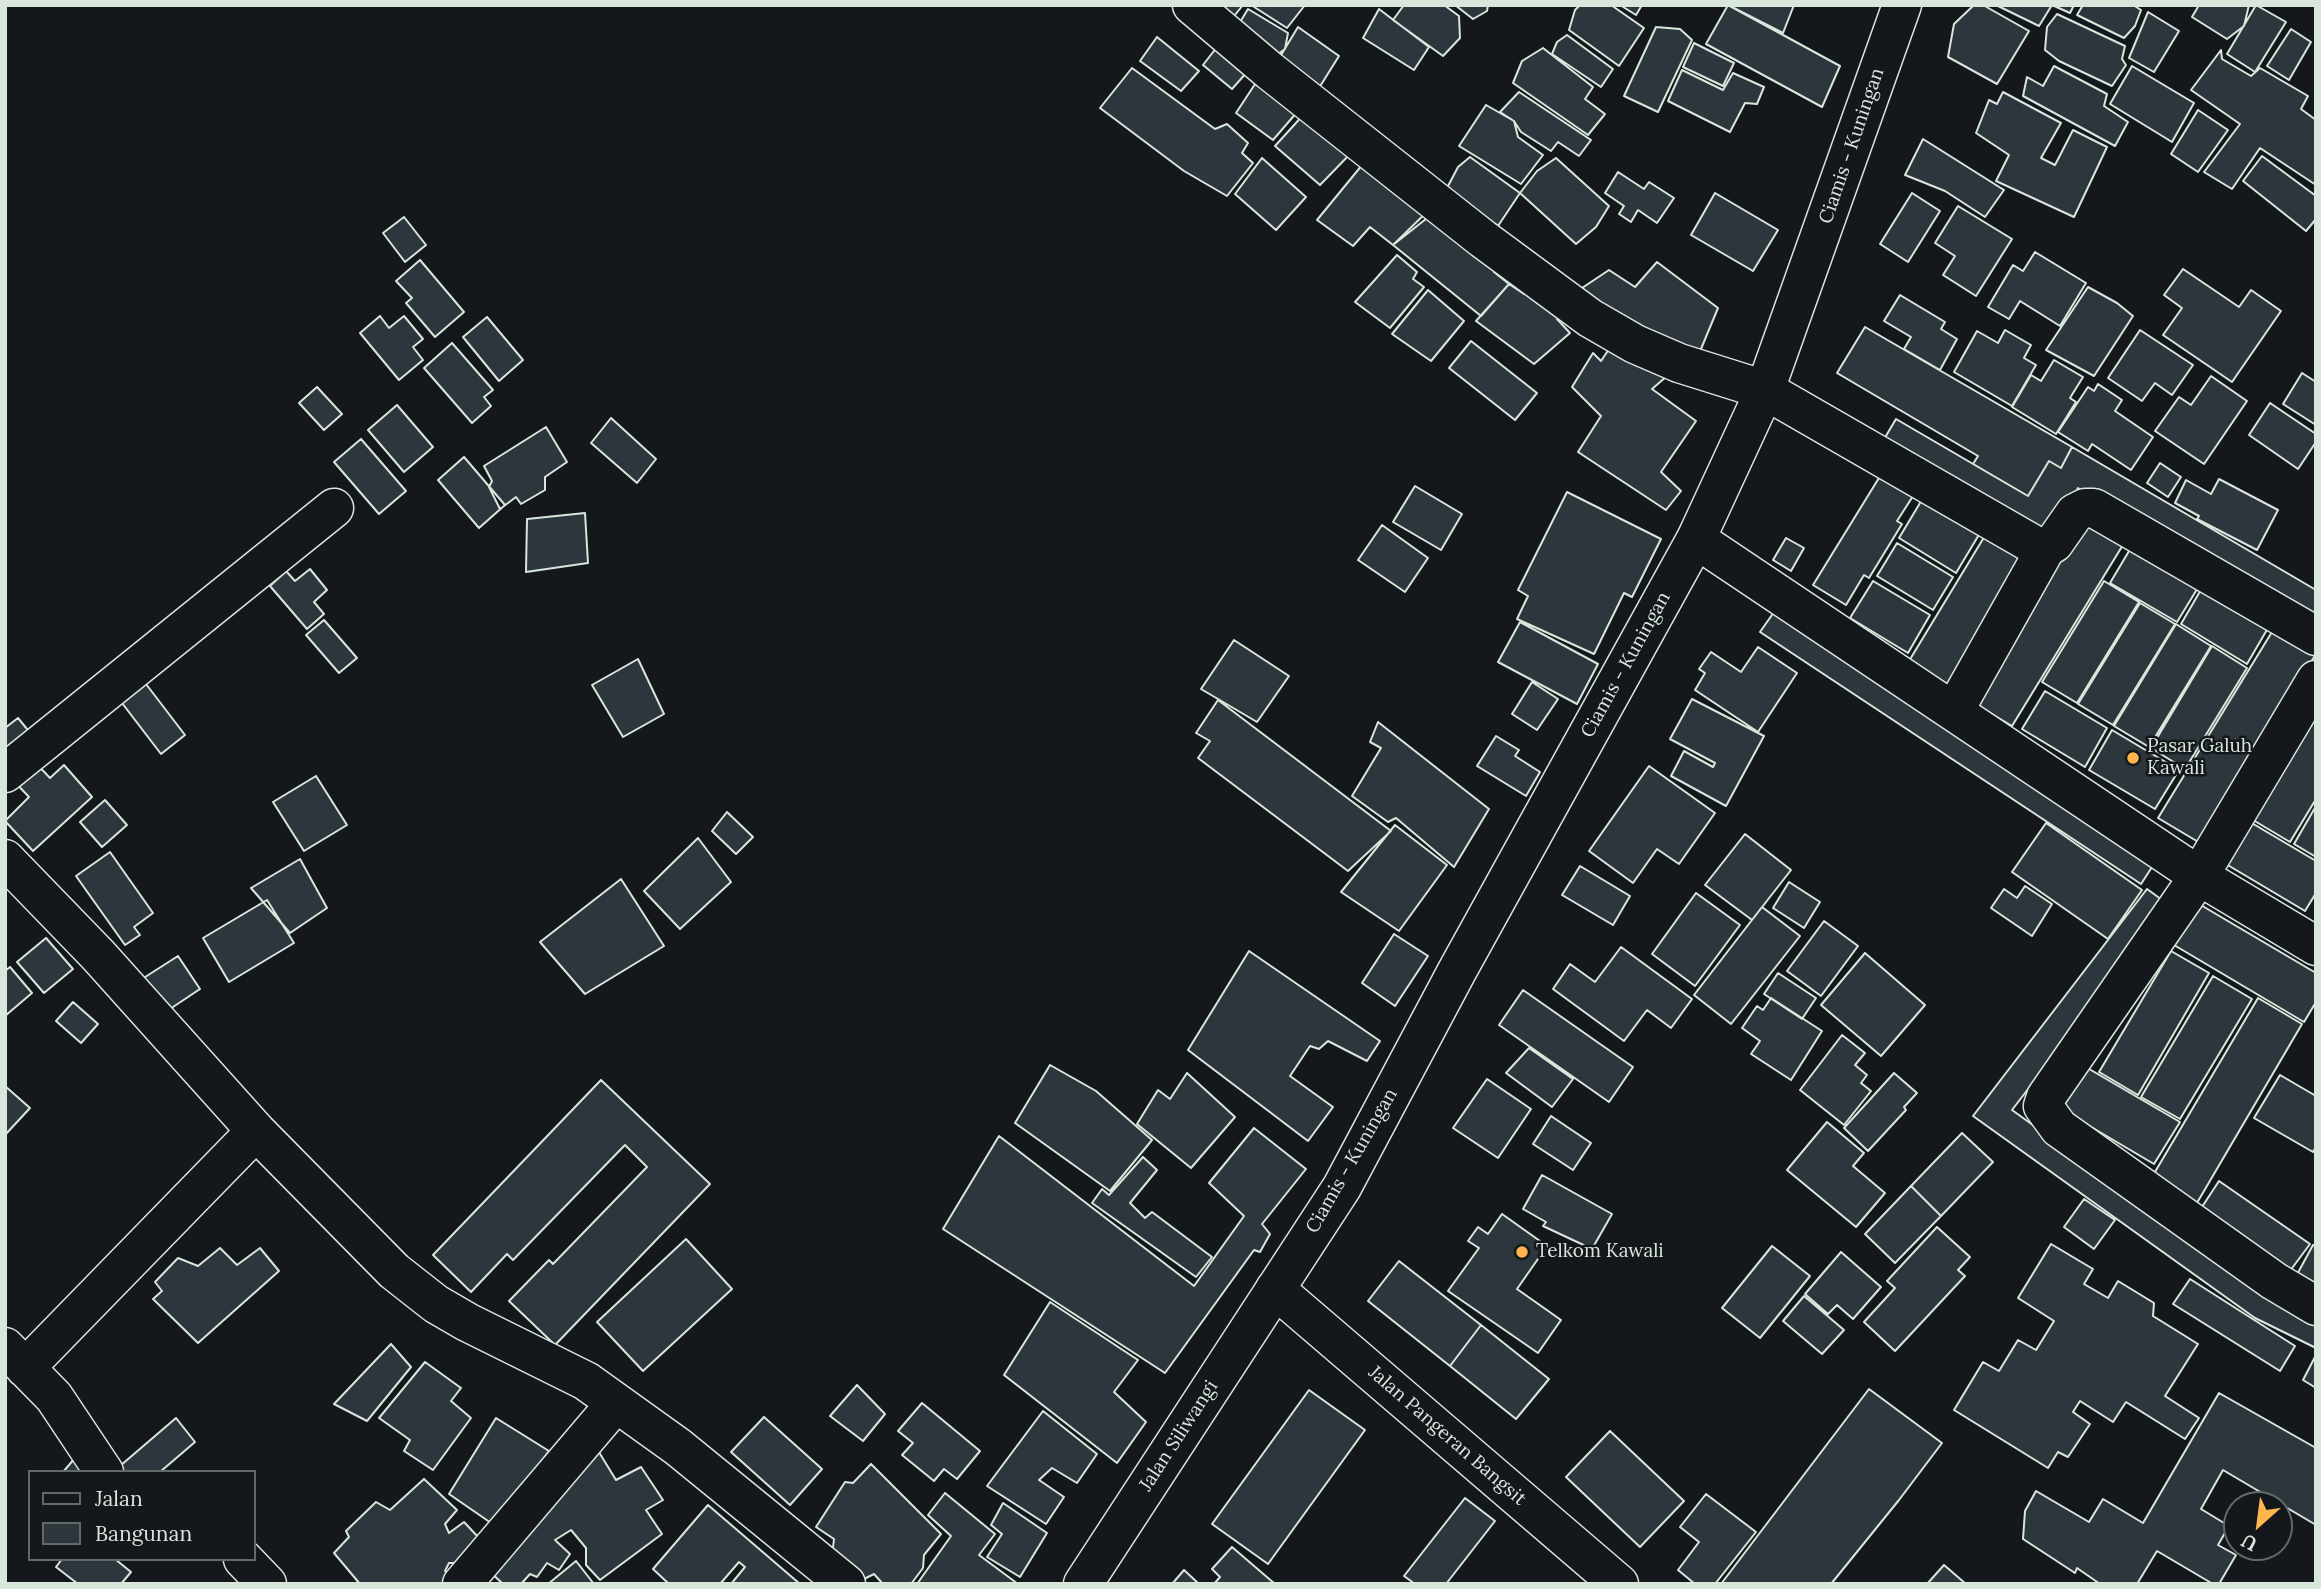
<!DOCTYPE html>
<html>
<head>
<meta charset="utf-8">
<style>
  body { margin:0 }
  #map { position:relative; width:2321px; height:1589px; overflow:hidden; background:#14181c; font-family:Lora,serif }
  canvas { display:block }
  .frame { position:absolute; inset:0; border:7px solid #d8e6dc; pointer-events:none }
  .legend { position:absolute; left:28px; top:1470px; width:228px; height:91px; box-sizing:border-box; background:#14181c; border:2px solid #626a69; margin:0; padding:9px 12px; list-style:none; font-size:21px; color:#d8e6dc }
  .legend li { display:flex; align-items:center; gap:14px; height:35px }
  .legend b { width:35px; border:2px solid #626a69 }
  .north { position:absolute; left:2223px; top:1491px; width:70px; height:70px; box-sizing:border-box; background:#14181c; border:2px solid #626a69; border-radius:50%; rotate:208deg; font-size:19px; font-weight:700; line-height:28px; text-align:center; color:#d8e6dc }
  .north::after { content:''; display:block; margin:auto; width:24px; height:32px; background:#ffb74d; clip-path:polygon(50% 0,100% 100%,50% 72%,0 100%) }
</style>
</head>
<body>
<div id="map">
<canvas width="2321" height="1589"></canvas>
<div class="frame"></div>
<ul class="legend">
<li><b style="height:9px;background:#14181c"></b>Jalan</li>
<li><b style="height:19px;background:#2c363c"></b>Bangunan</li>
</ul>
<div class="north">U</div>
</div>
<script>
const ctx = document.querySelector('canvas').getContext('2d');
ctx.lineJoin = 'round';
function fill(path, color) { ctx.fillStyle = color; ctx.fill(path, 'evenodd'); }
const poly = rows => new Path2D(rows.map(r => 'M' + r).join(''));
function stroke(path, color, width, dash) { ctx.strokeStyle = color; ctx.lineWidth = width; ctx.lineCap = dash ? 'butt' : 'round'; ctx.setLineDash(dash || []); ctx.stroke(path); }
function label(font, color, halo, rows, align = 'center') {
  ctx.font = font + ' Lora,serif'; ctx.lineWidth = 5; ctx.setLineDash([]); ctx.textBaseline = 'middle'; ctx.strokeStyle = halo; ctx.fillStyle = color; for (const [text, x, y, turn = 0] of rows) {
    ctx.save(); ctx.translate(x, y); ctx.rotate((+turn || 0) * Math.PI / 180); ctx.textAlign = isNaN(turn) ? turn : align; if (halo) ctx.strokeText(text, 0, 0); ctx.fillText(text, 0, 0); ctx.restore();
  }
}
const building = poly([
  [1212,5,1243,5,1231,20,1212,5],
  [1251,5,1305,5,1287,28,1251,5],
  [1404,5,1444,5,1459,16,1460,38,1443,56,1393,20,1404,5],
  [1455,5,1488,5,1487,11,1473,19,1455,5],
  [1580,5,1611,5,1644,28,1619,66,1569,30,1575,10,1580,5],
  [1620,5,1642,5,1636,15,1620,5],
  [1728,5,1794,5,1783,33,1728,5],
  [1728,5,1840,66,1822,107,1706,44,1728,5],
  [1974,5,1983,5,2029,31,1997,84,1948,57,1954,24,1974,5],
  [1996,5,2074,5,2070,13,2052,5,2039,26,1996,5],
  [2083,5,2133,5,2141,10,2135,26,2124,38,2077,15,2083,5],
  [2199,5,2249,5,2244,26,2227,39,2192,17,2199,5],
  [2256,5,2286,22,2255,72,2227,54,2256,5],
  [1248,9,1288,33,1285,49,1271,59,1234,32,1248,9],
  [1379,9,1429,47,1414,70,1363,38,1379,9],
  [2148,12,2179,31,2154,72,2129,58,2148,12],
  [2057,14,2125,46,2122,59,2126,65,2112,86,2059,61,2045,50,2047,27,2057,14],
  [1298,27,1339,56,1319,88,1278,60,1298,27],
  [1656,27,1680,29,1692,40,1658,112,1624,96,1656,27],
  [2291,29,2311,42,2289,80,2267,66,2291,29],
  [1567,35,1613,69,1601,87,1552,54,1557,42,1567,35],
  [1157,37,1199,71,1181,91,1140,61,1157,37],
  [1224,38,1255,63,1232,89,1203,65,1224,38],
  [1694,43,1734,63,1723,86,1683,67,1694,43],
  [1543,48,1593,87,1585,99,1605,114,1588,135,1513,83,1522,61,1543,48],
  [2221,50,2222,59,2251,76,2260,68,2308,96,2301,109,2316,120,2316,185,2260,148,2232,189,2204,172,2240,124,2191,90,2221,50],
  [2054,66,2107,94,2104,106,2128,122,2115,146,2023,96,2027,77,2043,86,2054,66],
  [2132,66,2194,103,2172,142,2110,104,2132,66],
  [1132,68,1215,129,1227,124,1248,143,1242,153,1253,163,1227,196,1184,171,1100,108,1132,68],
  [1682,70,1723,90,1733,73,1764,87,1757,104,1745,103,1730,132,1668,101,1682,70],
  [1261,75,1304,104,1273,140,1236,113,1261,75],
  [1519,92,1591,140,1579,156,1558,142,1551,151,1521,132,1514,121,1500,112,1519,92],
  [2003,92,2061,123,2041,158,2055,165,2073,130,2107,147,2074,217,1996,181,2009,155,1976,133,1989,100,1997,104,2003,92],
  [1486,105,1514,121,1518,137,1543,155,1521,184,1459,146,1486,105],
  [2198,110,2228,130,2198,172,2171,154,2198,110],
  [1305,113,1353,151,1320,185,1275,146,1305,113],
  [1923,139,2004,190,1985,217,1945,191,1905,175,1923,139],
  [2262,156,2316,196,2316,219,2306,231,2243,181,2262,156],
  [1470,157,1520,193,1498,226,1447,188,1458,167,1470,157],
  [1262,158,1306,197,1276,230,1235,194,1262,158],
  [1556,158,1609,206,1596,227,1576,244,1520,193,1537,171,1556,158],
  [1367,159,1432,207,1393,245,1370,227,1353,246,1317,220,1367,159],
  [1618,172,1644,189,1649,182,1674,198,1657,223,1638,210,1631,222,1619,214,1624,206,1605,193,1618,172],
  [1715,193,1778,230,1753,271,1691,235,1715,193],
  [1912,193,1940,211,1908,262,1880,244,1912,193],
  [1958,206,2012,239,1976,296,1943,275,1955,256,1935,243,1958,206],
  [1436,211,1496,264,1494,272,1509,284,1481,316,1393,245,1436,211],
  [404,217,426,245,405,262,383,233,404,217],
  [2035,252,2086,283,2060,326,2020,301,2009,319,1988,307,2013,265,2023,271,2035,252],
  [1397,255,1417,272,1413,279,1424,287,1390,328,1355,302,1397,255],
  [420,260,464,312,435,337,406,303,412,298,396,281,420,260],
  [1657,262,1718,308,1696,361,1576,292,1609,270,1635,287,1657,262],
  [2183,269,2239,307,2251,290,2281,311,2232,382,2163,335,2182,308,2164,295,2183,269],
  [1509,284,1524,294,1532,287,1562,310,1557,319,1570,333,1534,364,1476,321,1509,284],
  [2088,287,2117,303,2133,316,2094,376,2046,350,2088,287],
  [1428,290,1464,321,1431,361,1392,334,1428,290],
  [1900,295,1945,322,1941,329,1957,339,1940,370,1904,349,1911,337,1884,321,1900,295],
  [380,316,389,328,404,316,423,339,413,347,423,360,399,380,360,333,380,316],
  [487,317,523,360,499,381,463,337,487,317],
  [1865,327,2072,447,2061,468,2049,461,2028,496,1973,464,1978,456,1837,373,1865,327],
  [2005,330,2031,345,2024,358,2036,365,2012,406,1954,372,1977,331,1998,343,2005,330],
  [2140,330,2193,365,2172,395,2155,383,2142,401,2108,378,2140,330],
  [1615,340,1667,376,1652,389,1696,421,1661,472,1681,491,1666,510,1578,452,1601,416,1572,387,1593,353,1601,361,1615,340],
  [1471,341,1537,393,1515,420,1449,368,1471,341],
  [452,343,493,390,484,397,491,406,472,423,424,368,452,343],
  [2054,360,2083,377,2070,398,2076,402,2056,434,2012,407,2031,375,2041,381,2054,360],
  [2302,373,2316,382,2316,425,2283,404,2302,373],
  [2211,376,2247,401,2204,464,2155,431,2179,397,2191,405,2211,376],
  [2098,384,2122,400,2115,411,2153,437,2131,470,2092,444,2088,451,2058,432,2088,387,2094,391,2098,384],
  [317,387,342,414,324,430,299,403,317,387],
  [2270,403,2316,434,2316,442,2298,469,2249,435,2270,403],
  [397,405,433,447,404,472,368,430,397,405],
  [611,418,656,459,637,483,591,443,611,418],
  [1896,419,2028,496,2049,461,2061,468,2072,447,2316,590,2316,626,2078,488,2046,543,1880,446,1896,419],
  [546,427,567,462,545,477,545,490,521,504,516,497,500,509,489,487,492,481,484,466,546,427],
  [361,439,406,491,379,514,334,462,361,439],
  [464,457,505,505,479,528,438,480,464,457],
  [2160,463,2181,477,2168,497,2147,483,2160,463],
  [1882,473,1915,493,1897,521,1902,524,1869,578,1864,575,1846,605,1813,585,1882,473],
  [2219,479,2278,510,2257,550,2197,519,2199,516,2175,503,2186,480,2211,494,2219,479],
  [1415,486,1462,514,1441,550,1393,522,1415,486],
  [1567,492,1661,539,1632,597,1624,593,1594,654,1517,619,1528,596,1518,590,1567,492],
  [1923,498,1980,533,1956,573,1899,538,1923,498],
  [585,513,588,563,526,572,527,519,585,513],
  [2084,515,2126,540,2012,726,1970,701,2084,515],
  [1382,525,1428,558,1405,592,1358,560,1382,525],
  [1986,534,2026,559,1954,688,1909,661,1986,534],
  [1786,538,1804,548,1791,571,1773,560,1786,538],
  [1897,543,1953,577,1933,610,1877,576,1897,543],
  [2132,546,2199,586,2177,622,2110,583,2132,546],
  [310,569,327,590,314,602,324,614,307,629,270,586,286,571,295,581,310,569],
  [1873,581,1930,615,1908,653,1850,618,1873,581],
  [2104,581,2139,602,2077,703,2042,682,2104,581],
  [2202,588,2268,628,2247,664,2181,624,2202,588],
  [2140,603,2175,624,2113,725,2078,704,2140,603],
  [1774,612,2154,864,2141,884,1760,632,1774,612],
  [324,620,357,658,339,673,306,635,324,620],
  [1520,622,1598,664,1577,704,1498,662,1520,622],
  [2176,624,2211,646,2149,747,2114,726,2176,624],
  [2275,627,2316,654,2200,843,2158,818,2275,627],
  [1234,640,1289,676,1257,722,1201,689,1234,640],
  [2212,646,2247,668,2185,769,2151,748,2212,646],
  [1758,647,1797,673,1758,732,1695,690,1705,673,1699,669,1711,652,1741,672,1758,647],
  [638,659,664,714,623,737,592,685,638,659],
  [1532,682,1558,699,1537,730,1512,714,1532,682],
  [146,684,185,735,161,754,122,703,146,684],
  [2045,691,2107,728,2085,767,2022,729,2045,691],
  [1692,699,1764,736,1726,806,1671,776,1684,751,1713,767,1715,763,1670,739,1692,699],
  [1218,700,1391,831,1348,871,1198,758,1210,741,1196,733,1218,700],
  [2316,714,2316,799,2290,842,2253,820,2316,714],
  [18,718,36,740,5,765,5,728,18,718],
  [1378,722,1489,809,1454,867,1396,818,1388,822,1352,796,1381,748,1370,742,1378,722],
  [2112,730,2179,770,2155,809,2089,770,2112,730],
  [1496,736,1519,750,1515,756,1540,772,1526,796,1477,766,1496,736],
  [32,759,50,778,64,765,92,797,33,851,5,821,29,797,11,778,32,759],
  [1649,766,1715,813,1679,864,1657,849,1633,883,1589,851,1649,766],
  [316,776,347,825,304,851,273,802,316,776],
  [105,800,127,825,102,847,80,822,105,800],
  [2316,806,2316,857,2294,844,2316,806],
  [727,812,753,837,736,854,712,831,727,812],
  [2250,822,2316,861,2316,893,2305,911,2226,864,2250,822],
  [2046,823,2142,890,2108,939,2012,872,2046,823],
  [1395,825,1447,865,1399,931,1341,892,1395,825],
  [1745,834,1791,870,1752,920,1705,885,1745,834],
  [698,838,731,882,680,929,644,891,698,838],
  [110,852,153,913,134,927,140,935,125,945,76,876,110,852],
  [300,859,327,908,290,933,251,888,300,859],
  [1580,866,1630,896,1613,925,1562,895,1580,866],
  [621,879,664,946,585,994,540,942,621,879],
  [1789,882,1820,902,1804,928,1773,908,1789,882],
  [2025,886,2052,904,2032,936,1991,908,2004,889,2017,898,2025,886],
  [2147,889,2169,905,2012,1110,2269,1295,2316,1318,2316,1348,2255,1318,1973,1116,2147,889],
  [1696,893,1740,925,1695,986,1652,954,1696,893],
  [267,900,294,943,229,982,203,938,267,900],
  [2199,904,2316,973,2316,1002,2304,1022,2174,945,2199,904],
  [1762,907,1800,936,1731,1024,1694,995,1762,907],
  [1824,921,1858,946,1821,996,1787,971,1824,921],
  [1394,934,1428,956,1395,1006,1362,983,1394,934],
  [46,938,73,969,44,993,17,962,46,938],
  [1621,947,1692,999,1671,1028,1647,1010,1624,1041,1553,989,1570,964,1595,982,1621,947],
  [1249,951,1380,1041,1367,1061,1328,1041,1319,1049,1310,1046,1290,1076,1333,1107,1308,1141,1188,1050,1249,951],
  [2171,951,2209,973,2138,1095,2099,1072,2171,951],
  [1865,953,1925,1005,1881,1056,1821,1005,1865,953],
  [178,956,200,989,164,1013,142,979,178,956],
  [10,967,32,993,5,1016,5,971,10,967],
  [1778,973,1816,998,1802,1019,1764,994,1778,973],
  [2213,976,2252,999,2180,1119,2141,1097,2213,976],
  [1523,990,1633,1067,1609,1102,1499,1025,1523,990],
  [1771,998,1822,1031,1791,1080,1751,1054,1760,1041,1742,1028,1757,1006,1763,1010,1771,998],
  [2258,998,2302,1024,2194,1208,2149,1182,2258,998],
  [73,1002,98,1024,81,1043,56,1021,73,1002],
  [1842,1035,1865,1053,1855,1065,1867,1075,1861,1083,1871,1091,1844,1125,1800,1090,1842,1035],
  [1529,1048,1573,1079,1552,1107,1506,1073,1529,1048],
  [1050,1065,1096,1091,1152,1140,1110,1191,1015,1123,1050,1065],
  [2084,1066,2180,1122,2154,1164,2059,1108,2084,1066],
  [1187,1073,1235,1117,1191,1168,1137,1124,1158,1090,1170,1099,1187,1073],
  [1894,1073,1917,1093,1904,1107,1906,1110,1868,1151,1844,1128,1894,1073],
  [2280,1075,2316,1096,2316,1147,2313,1152,2254,1118,2280,1075],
  [1487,1079,1531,1109,1498,1158,1453,1128,1487,1079],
  [601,1080,710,1184,555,1345,509,1301,549,1260,553,1264,647,1167,625,1145,513,1260,507,1254,471,1292,433,1255,601,1080],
  [5,1086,30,1108,5,1135,5,1086],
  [1551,1116,1591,1143,1573,1170,1533,1144,1551,1116],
  [1827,1122,1864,1153,1853,1166,1885,1193,1856,1227,1787,1170,1827,1122],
  [1254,1128,1306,1169,1262,1224,1270,1234,1260,1252,1254,1250,1165,1373,943,1229,999,1136,1194,1286,1244,1216,1209,1183,1254,1128],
  [1962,1133,1993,1162,1941,1216,1911,1186,1962,1133],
  [1143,1157,1157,1170,1130,1203,1145,1218,1152,1212,1212,1257,1196,1277,1092,1203,1102,1189,1109,1195,1143,1157],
  [1542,1175,1612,1214,1592,1249,1543,1226,1546,1222,1523,1209,1542,1175],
  [2219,1181,2310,1244,2287,1275,2198,1213,2219,1181],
  [1911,1186,1941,1216,1895,1263,1865,1234,1911,1186],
  [2084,1199,2115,1220,2094,1249,2064,1227,2084,1199],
  [1502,1214,1547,1246,1517,1289,1561,1320,1538,1353,1448,1291,1479,1248,1468,1241,1478,1227,1488,1234,1502,1214],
  [1937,1227,1970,1257,1958,1270,1965,1276,1895,1351,1864,1322,1895,1288,1887,1281,1937,1227],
  [686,1239,732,1289,643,1371,597,1322,686,1239],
  [2051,1244,2093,1269,2084,1284,2108,1298,2118,1281,2154,1303,2153,1316,2198,1344,2165,1396,2199,1418,2185,1439,2126,1402,2113,1422,2080,1401,2073,1412,2090,1424,2068,1457,2058,1452,2048,1468,1954,1410,1983,1362,1999,1371,2018,1340,2036,1350,2054,1321,2018,1298,2051,1244],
  [2313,1245,2316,1247,2316,1292,2294,1280,2313,1245],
  [1772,1246,1810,1276,1760,1338,1722,1308,1772,1246],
  [220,1248,237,1265,260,1248,279,1271,198,1343,153,1299,162,1291,155,1282,178,1258,198,1266,220,1248],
  [1841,1252,1881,1287,1853,1319,1837,1305,1828,1314,1805,1294,1841,1252],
  [1399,1261,1481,1325,1450,1366,1368,1301,1399,1261],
  [2190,1279,2295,1346,2280,1371,2173,1304,2190,1279],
  [1804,1296,1844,1330,1822,1354,1783,1321,1804,1296],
  [1050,1302,1138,1360,1114,1392,1146,1422,1117,1463,1004,1375,1050,1302],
  [1481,1325,1549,1379,1516,1419,1450,1366,1481,1325],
  [391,1344,411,1367,367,1421,334,1404,391,1344],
  [2316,1355,2316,1388,2303,1380,2316,1355],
  [425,1362,461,1388,451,1401,471,1418,433,1470,404,1451,410,1440,379,1418,425,1362],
  [857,1385,885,1414,863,1441,830,1416,857,1385],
  [1869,1389,1942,1443,1899,1500,1831,1584,1721,1584,1869,1389],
  [1309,1390,1365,1430,1268,1564,1212,1524,1309,1390],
  [2219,1393,2316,1448,2316,1525,2223,1470,2201,1509,2229,1526,2218,1545,2236,1555,2219,1584,2213,1584,2157,1551,2137,1584,2100,1584,2077,1568,2075,1573,2023,1539,2025,1511,2036,1491,2089,1522,2103,1499,2143,1523,2219,1393],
  [922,1403,980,1451,957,1479,944,1469,934,1481,902,1455,913,1443,898,1431,922,1403],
  [1043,1411,1097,1454,1077,1483,1052,1468,1039,1480,1064,1497,1046,1524,987,1486,1043,1411],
  [764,1417,822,1469,790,1505,731,1452,764,1417],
  [176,1418,195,1442,160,1472,113,1472,176,1418],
  [496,1418,549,1451,494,1525,449,1494,496,1418],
  [1610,1431,1684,1501,1640,1547,1566,1477,1610,1431],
  [594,1444,616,1480,641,1467,663,1500,646,1510,662,1534,600,1580,586,1565,586,1548,571,1530,555,1540,570,1554,559,1570,547,1563,537,1577,530,1574,521,1584,503,1584,488,1570,594,1444],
  [75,1458,90,1472,63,1472,75,1458],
  [871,1464,941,1534,924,1555,923,1568,911,1584,883,1584,874,1574,862,1580,832,1556,834,1539,816,1527,845,1482,853,1483,871,1464],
  [424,1479,457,1510,445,1524,449,1533,464,1522,480,1539,460,1563,449,1563,445,1571,457,1583,360,1584,334,1553,349,1537,346,1531,376,1502,390,1510,424,1479],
  [945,1493,995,1534,979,1555,1018,1584,917,1584,951,1536,928,1515,945,1493],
  [1706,1494,1756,1532,1715,1584,1695,1584,1678,1570,1699,1542,1680,1527,1706,1494],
  [1465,1498,1495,1521,1446,1584,1415,1584,1404,1576,1465,1498],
  [1003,1503,1047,1533,1020,1577,987,1557,1002,1534,991,1525,1003,1503],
  [708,1505,800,1584,731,1584,745,1567,739,1562,720,1584,669,1584,653,1569,708,1505],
  [1232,1547,1275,1584,1214,1584,1220,1577,1212,1569,1232,1547],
  [62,1559,115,1559,131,1572,121,1584,78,1584,56,1567,62,1559],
  [576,1561,594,1584,548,1584,576,1561],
  [1944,1565,1966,1584,1927,1584,1944,1565],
  [1184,1570,1199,1584,1172,1584,1184,1570]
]);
fill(building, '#2c363c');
stroke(building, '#d8e6dc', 2);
const minor = poly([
  [1192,5,1270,71,1483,239,1590,318,1635,344,1679,363,1765,390,2036,546,2046,548,2054,543,2075,513,2085,508,2094,508,2316,636],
  [1696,539,2199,876,2316,946],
  [2316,680,2199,876,2046,1097,2043,1106,2059,1128,2274,1281,2316,1306],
  [1954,711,2046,548],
  [5,773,334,508],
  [5,859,98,955,256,1131,394,1271,436,1304,467,1322,586,1381,678,1447,846,1584],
  [1275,1289,1619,1584],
  [5,1347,54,1397,104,1472],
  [25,1368,256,1131],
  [243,1559,267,1584],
  [462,1584,616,1403]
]);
const highway = poly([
  [1083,1584,1342,1187,1457,971,1696,539,1765,390,1902,5]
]);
stroke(minor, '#d8e6dc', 41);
stroke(highway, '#d8e6dc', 41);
stroke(minor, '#14181c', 38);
stroke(highway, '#14181c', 38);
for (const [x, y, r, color] of [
  [2133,758,7,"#ffb74d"],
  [1522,1252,7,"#ffb74d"]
]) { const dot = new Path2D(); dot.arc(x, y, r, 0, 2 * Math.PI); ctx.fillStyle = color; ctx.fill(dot); stroke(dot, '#14181c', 2.5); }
label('19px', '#d8e6dc', '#14181c', [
  ["Ciamis - Kuningan",1852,146,-71],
  ["Ciamis - Kuningan",1626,665,-61],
  ["Ciamis - Kuningan",1352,1161,-60],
  ["Jalan Siliwangi",1179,1436,-57],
  ["Jalan Pangeran Bangsit",1447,1436,41]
]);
label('19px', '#d8e6dc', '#14181c', [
  ["Pasar Galuh",2147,747],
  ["Kawali",2147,769],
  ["Telkom Kawali",1536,1252]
], 'left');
</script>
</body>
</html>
